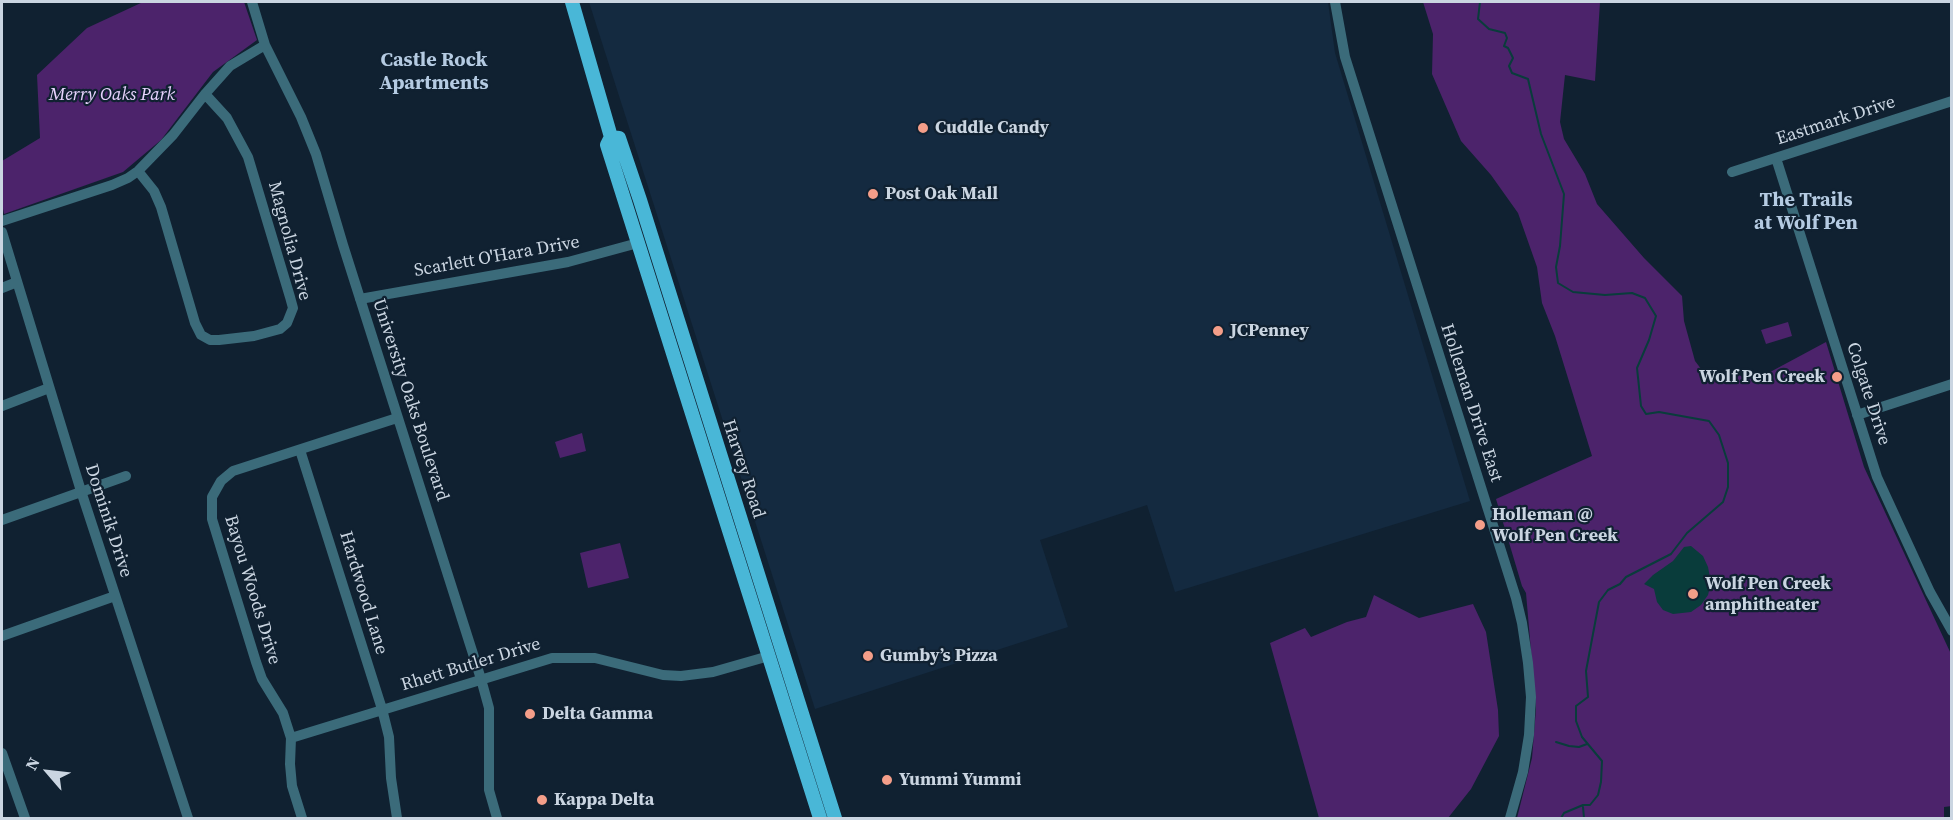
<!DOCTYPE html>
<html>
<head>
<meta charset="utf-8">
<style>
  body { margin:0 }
  #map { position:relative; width:1953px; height:820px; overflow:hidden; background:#102131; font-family:"Source Serif 4",serif }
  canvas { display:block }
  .frame { position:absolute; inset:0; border:3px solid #cad5e1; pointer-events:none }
  .north { position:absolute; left:18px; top:742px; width:60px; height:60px; -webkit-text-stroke:4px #102131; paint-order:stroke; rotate:298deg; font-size:16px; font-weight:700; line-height:24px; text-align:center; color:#cad5e1 }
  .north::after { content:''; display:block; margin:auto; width:21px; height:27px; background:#cad5e1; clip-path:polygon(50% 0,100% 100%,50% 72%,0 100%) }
</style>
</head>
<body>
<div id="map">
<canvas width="1953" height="820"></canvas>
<div class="frame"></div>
<div class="north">N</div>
</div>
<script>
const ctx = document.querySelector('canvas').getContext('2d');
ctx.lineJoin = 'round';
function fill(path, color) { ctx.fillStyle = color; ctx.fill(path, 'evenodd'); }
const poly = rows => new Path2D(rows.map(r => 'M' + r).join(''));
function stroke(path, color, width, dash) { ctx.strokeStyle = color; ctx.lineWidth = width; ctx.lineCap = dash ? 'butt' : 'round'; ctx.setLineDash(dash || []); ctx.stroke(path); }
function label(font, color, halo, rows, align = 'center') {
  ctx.font = font + ' "Source Serif 4",serif'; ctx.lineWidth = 4.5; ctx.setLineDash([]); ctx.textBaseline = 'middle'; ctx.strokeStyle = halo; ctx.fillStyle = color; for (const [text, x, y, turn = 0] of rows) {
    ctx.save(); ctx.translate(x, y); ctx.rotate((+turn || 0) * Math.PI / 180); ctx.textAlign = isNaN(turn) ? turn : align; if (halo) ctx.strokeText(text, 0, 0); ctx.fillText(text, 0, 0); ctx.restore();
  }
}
fill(poly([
  [589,2,1328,2,1335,53,1470,501,1175,592,1147,505,1040,540,1068,627,815,709]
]), '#142a40');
fill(poly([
  [143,2,244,2,257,40,213,72,161,140,123,172,4,214,2,204,2,161,40,138,37,75,87,28],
  [1423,2,1600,2,1595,81,1565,75,1560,122,1564,139,1585,174,1597,204,1644,258,1682,296,1684,321,1695,361,1705,374,1717,375,1734,371,1742,377,1759,378,1826,342,1864,467,1951,654,1952,806,1944,807,1944,818,1517,818,1532,758,1536,709,1526,593,1522,586,1496,499,1592,456,1555,336,1542,303,1537,267,1518,213,1491,175,1461,141,1432,74,1433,34],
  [1788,322,1792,336,1766,344,1761,330],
  [582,433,586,451,560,458,555,442],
  [620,543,629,578,588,588,580,553],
  [1374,595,1419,618,1473,604,1486,632,1498,710,1499,736,1471,789,1448,818,1319,818,1270,643,1305,628,1311,637,1347,622,1366,617]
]), '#4c236b');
fill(poly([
  [1691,546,1703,556,1708,567,1711,583,1708,595,1701,605,1691,612,1673,614,1663,610,1657,602,1654,589,1644,584,1653,575,1673,561,1684,547]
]), '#093c3b');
stroke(poly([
  [1480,2,1478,19,1489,29,1505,33,1507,38,1504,46,1508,48,1513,58,1509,66,1512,73,1528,79,1541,134,1564,194,1560,246,1556,267,1558,283,1573,292,1605,295,1632,293,1645,298,1656,316,1649,340,1637,368,1641,406,1646,414,1659,412,1709,421,1719,435,1728,463,1728,487,1723,502,1687,533,1671,554,1626,577,1620,584,1608,590,1599,602,1586,671,1588,697,1576,706,1576,721,1582,737,1602,761,1601,782,1598,795,1590,805,1583,805,1564,813,1561,818],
  [1556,742,1569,746,1579,747,1587,744],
  [1583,807,1584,818]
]), '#093c3b', 2);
stroke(poly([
  [252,2,265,45,301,117,316,154,343,245,481,679,489,708,489,790,497,818],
  [1335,2,1345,57,1516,598,1522,623,1528,663,1531,697,1529,735,1523,772,1510,818],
  [1776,158,1877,477,1930,592,1952,631],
  [138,171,154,191,161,207,195,323,201,335,210,340,219,340,254,336,280,329,287,323,293,308,290,297,248,157,227,118,205,94],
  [1732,172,1952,101],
  [2,221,112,185,128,178,138,171,173,135,205,94,230,66,265,45],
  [2,232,81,491,188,818],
  [2,288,17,282],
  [360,299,568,262,638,243],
  [2,406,49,388],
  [1857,415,1952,384],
  [300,450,382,709,389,737,391,778,397,818],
  [2,520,126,476],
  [2,636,115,596],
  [291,738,552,658,595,658,663,675,681,676,713,672,769,656],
  [2,753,25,818],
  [302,818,292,786,290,764,291,738,283,713,262,679,256,662,212,519,212,497,221,481,233,471,397,418]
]), '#3b6b7a', 10);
stroke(poly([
  [572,2,611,137,607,145,820,818],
  [611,137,619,138,640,200,835,818]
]), '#49b7d7', 14);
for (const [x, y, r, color] of [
  [923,128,6,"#f49e89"],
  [873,194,6,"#f49e89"],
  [1218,331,6,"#f49e89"],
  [1837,377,6,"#f49e89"],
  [1480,525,6,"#f49e89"],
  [1693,594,6,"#f49e89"],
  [868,656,6,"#f49e89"],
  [530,714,6,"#f49e89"],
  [887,780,6,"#f49e89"],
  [542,800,6,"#f49e89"]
]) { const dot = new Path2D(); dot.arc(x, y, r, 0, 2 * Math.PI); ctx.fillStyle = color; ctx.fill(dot); stroke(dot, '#102131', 2); }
label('italic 18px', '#e8d3fe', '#102131', [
  ["Merry Oaks Park",112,95]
]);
label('18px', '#cad5e1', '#102131', [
  ["Eastmark Drive",1836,121,-18],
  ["Magnolia Drive",289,241,75],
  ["Scarlett O'Hara Drive",497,257,-10],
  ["Colgate Drive",1868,394,72],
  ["University Oaks Boulevard",410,400,72],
  ["Holleman Drive East",1471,403,72],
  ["Harvey Road",743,469,72],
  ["Dominik Drive",108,521,72],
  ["Bayou Woods Drive",252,590,73],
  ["Hardwood Lane",363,593,73],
  ["Rhett Butler Drive",471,665,-17]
]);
label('bold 18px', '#cad5e1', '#102131', [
  ["Cuddle Candy",935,128],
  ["Post Oak Mall",885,194],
  ["JCPenney",1230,331],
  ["Wolf Pen Creek",1825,377,"right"],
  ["Holleman @",1492,515],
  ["Wolf Pen Creek",1492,536],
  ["Wolf Pen Creek",1705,584],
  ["amphitheater",1705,605],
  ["Gumby’s Pizza",880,656],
  ["Delta Gamma",542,714],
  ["Yummi Yummi",899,780],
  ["Kappa Delta",554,800]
], 'left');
label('bold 20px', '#b5cbe2', '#102131', [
  ["Castle Rock",434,61],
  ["Apartments",434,84],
  ["The Trails",1806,201],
  ["at Wolf Pen",1806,224]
]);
</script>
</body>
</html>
